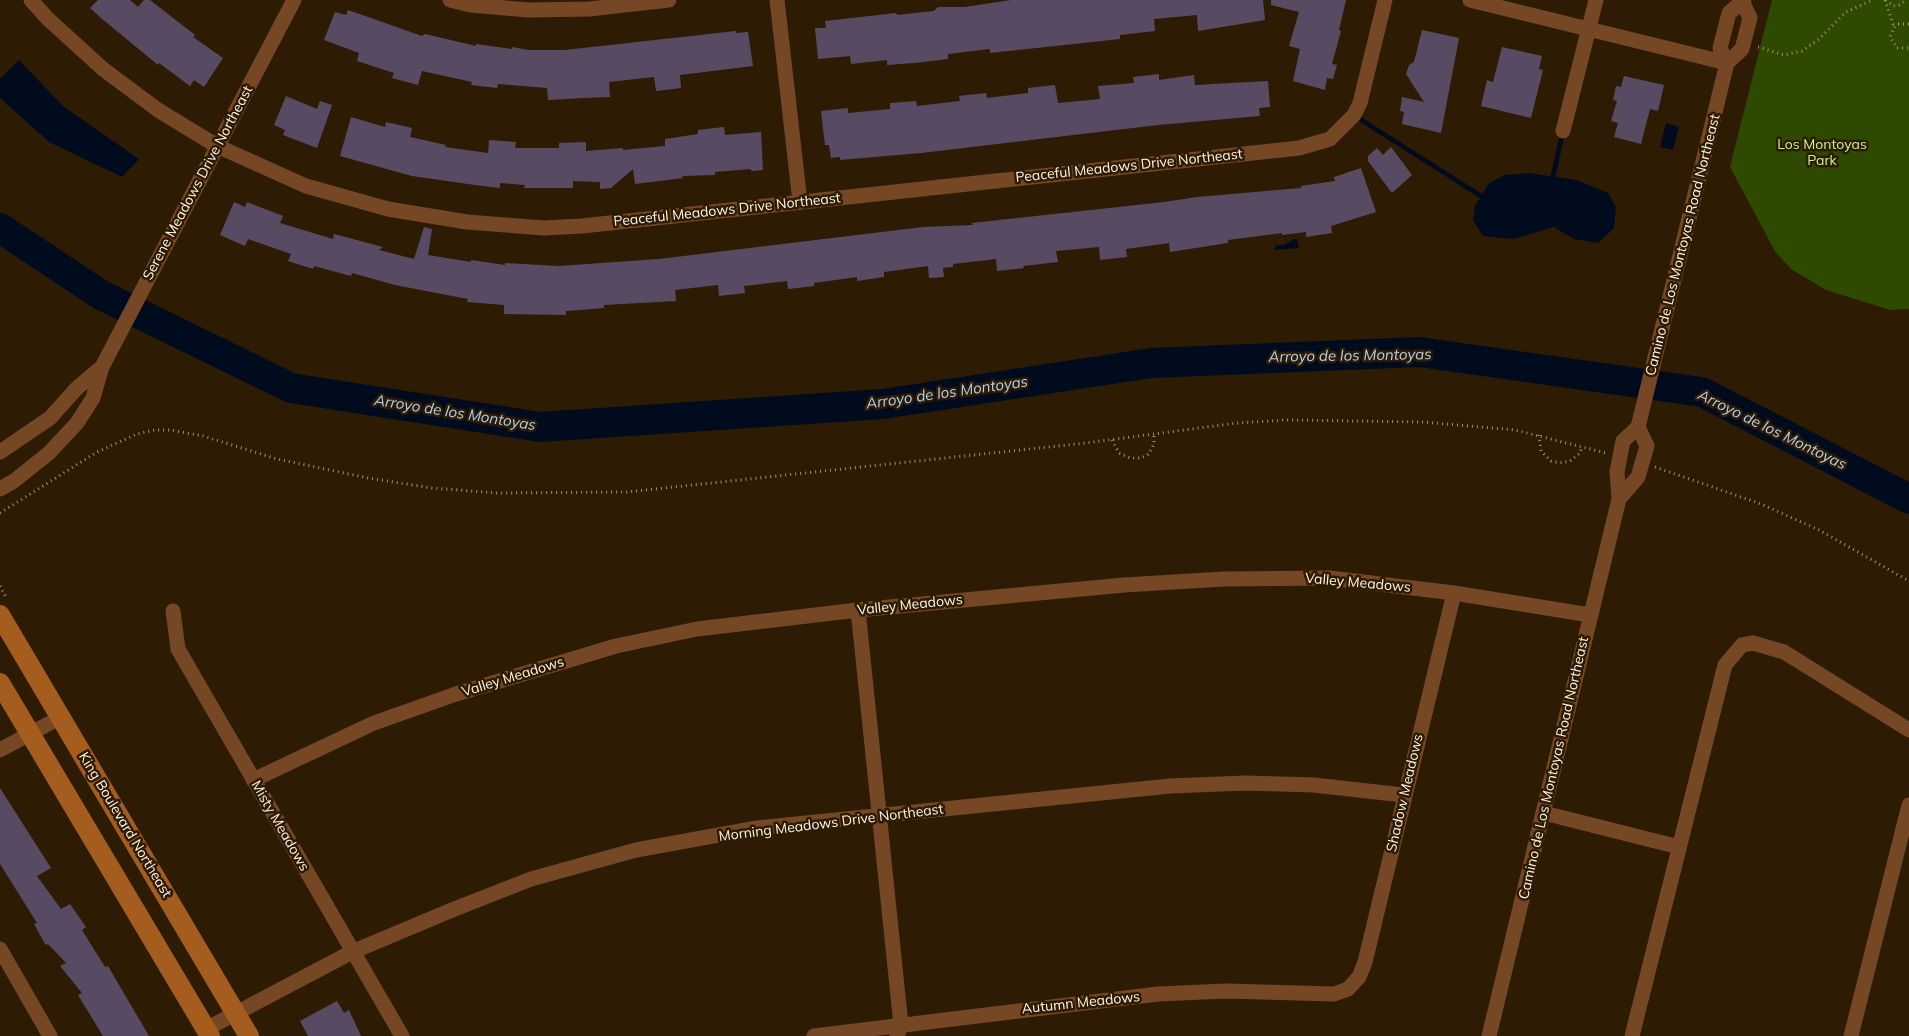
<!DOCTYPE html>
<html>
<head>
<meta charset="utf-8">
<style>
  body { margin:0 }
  canvas { display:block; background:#2e1b04 }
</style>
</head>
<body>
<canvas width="1909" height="1036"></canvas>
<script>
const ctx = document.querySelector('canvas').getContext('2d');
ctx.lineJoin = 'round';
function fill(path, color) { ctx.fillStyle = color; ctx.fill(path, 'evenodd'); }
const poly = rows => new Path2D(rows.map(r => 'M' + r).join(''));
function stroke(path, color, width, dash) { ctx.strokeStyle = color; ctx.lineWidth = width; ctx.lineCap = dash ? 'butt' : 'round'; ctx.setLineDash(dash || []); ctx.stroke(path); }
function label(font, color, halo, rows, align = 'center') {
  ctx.font = font + ' Mulish,sans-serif'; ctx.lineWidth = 5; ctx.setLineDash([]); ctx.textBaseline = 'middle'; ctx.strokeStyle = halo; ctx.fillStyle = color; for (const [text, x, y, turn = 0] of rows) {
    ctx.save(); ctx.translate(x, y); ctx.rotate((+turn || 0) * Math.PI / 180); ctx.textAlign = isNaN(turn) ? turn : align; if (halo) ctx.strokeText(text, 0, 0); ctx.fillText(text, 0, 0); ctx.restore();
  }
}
fill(poly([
  [1772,0,1909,0,1909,309,1890,310,1826,290,1791,269,1775,251,1730,167]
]), '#2e4900');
fill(poly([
  [19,60,63,106,139,159,122,177,49,142,0,98,0,79],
  [1666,123,1679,127,1673,150,1660,147],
  [1529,173,1577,180,1608,193,1616,207,1614,228,1598,243,1574,239,1554,227,1513,239,1483,236,1473,220,1475,206,1489,183,1505,175],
  [1294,239,1297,239,1299,248,1274,250,1276,245,1284,245]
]), '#000b1d');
stroke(poly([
  [1355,116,1481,196],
  [1553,176,1563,132]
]), '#000b1d', 5);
stroke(poly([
  [0,228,101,295,291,388,540,427,883,404,1151,363,1419,352,1702,392,1909,499]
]), '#000b1d', 30);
fill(poly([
  [98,0,130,0,138,7,144,0,150,0,195,35,193,37,223,58,204,87,194,80,190,86,159,63,158,65,101,18,90,8],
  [1011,0,1263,0,1265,20,1198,31,1197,15,1154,19,1155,31,1120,35,1120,39,990,53,990,49,948,54,948,59,914,63,887,65,887,60,851,64,850,56,818,59,815,28,826,28,825,21,896,13,897,15,934,11,938,7,965,7],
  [1271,0,1346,0,1339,30,1341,31,1332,64,1337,65,1333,79,1327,78,1325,90,1293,81,1300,49,1289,46,1299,12,1271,5],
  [348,10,422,36,425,34,476,46,476,44,512,49,512,47,528,50,565,50,736,31,736,33,748,32,753,66,680,75,681,88,656,91,654,77,609,82,610,97,583,98,548,100,547,88,498,84,497,88,471,85,472,82,422,71,418,85,392,78,394,73,357,61,359,53,324,40,335,12,346,15],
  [1422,30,1459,38,1441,133,1402,124,1404,112,1400,111,1402,97,1424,102,1406,74,1409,65,1414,62],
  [1502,47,1542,56,1539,69,1543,70,1531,118,1481,106,1487,80,1493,82],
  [1159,74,1159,80,1194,75,1195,85,1268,81,1270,107,1259,108,1260,116,1158,125,921,153,840,160,840,157,831,158,829,145,825,145,821,111,848,108,848,113,890,109,890,103,916,101,917,106,960,101,959,96,986,93,987,98,1028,93,1028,88,1055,85,1058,103,1100,99,1098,86,1134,83,1133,77],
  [1624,76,1664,85,1658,111,1650,109,1641,144,1614,137,1618,123,1611,121,1617,101,1613,100,1616,86,1621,87],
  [286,96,317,109,320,101,332,105,317,148,283,135,285,130,274,125],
  [351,117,385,127,386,122,412,128,410,137,446,145,445,147,488,153,489,140,516,142,515,148,559,148,559,143,586,142,586,151,623,148,623,150,665,146,665,139,698,134,698,130,724,127,725,135,761,132,763,170,752,171,750,169,715,172,715,175,682,176,683,178,635,184,633,169,611,188,600,189,600,182,573,181,573,188,524,188,525,185,500,183,500,188,475,185,412,176,340,156],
  [1391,147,1412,175,1392,193,1368,161,1368,156,1377,148,1383,155],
  [1361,168,1376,212,1331,226,1332,233,1306,237,1306,232,1282,235,1282,233,1228,240,1228,243,1170,252,1169,243,1126,249,1127,257,1100,260,1099,247,1056,251,1058,262,1023,266,1024,268,997,271,996,259,953,264,953,267,943,268,944,277,929,278,928,266,884,272,884,277,857,281,857,277,814,283,814,286,788,289,787,281,744,286,745,293,719,296,718,285,675,290,676,301,604,305,604,308,566,311,566,315,504,314,504,305,467,302,468,299,395,285,352,273,351,276,314,266,313,269,288,261,291,254,248,239,245,246,220,235,234,202,245,207,247,202,283,216,280,223,333,239,334,234,383,247,379,250,414,259,424,227,432,229,428,255,471,262,471,260,505,265,505,263,559,266,659,259,923,227,973,225,972,223,1164,202,1197,197,1301,188,1301,186,1335,181,1334,177],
  [0,788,51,868,37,876,61,909,70,904,86,927,82,930,105,967,108,966,149,1036,103,1036,78,995,82,993,60,966,66,963,49,945,45,944,34,924,37,923,0,864],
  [337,1001,344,1013,349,1010,361,1036,308,1036,300,1021]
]), '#594a64');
stroke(poly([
  [1885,0,1894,27],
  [1886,0,1893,6,1899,5,1906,0],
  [1909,24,1898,24,1894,27,1890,37,1897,48,1909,48],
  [1758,47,1784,55,1802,51,1819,39,1846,12,1873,0],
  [1539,435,1541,451,1551,461,1560,463,1570,461,1580,453,1582,446],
  [1112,440,1119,453,1130,458,1141,458,1149,454,1154,444,1154,434],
  [1655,467,1761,504,1819,530,1909,581],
  [0,513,97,452,137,434,155,430,170,430,203,436,277,459,368,478,432,488,497,493,627,492,1086,443,1237,423,1288,420,1423,422,1515,430,1606,453],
  [0,586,7,599]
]), '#9d8e7e', 3, [1, 4]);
stroke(poly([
  [31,0,47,18,103,69,158,110,217,146,306,186,388,209,467,222,544,228,582,226,1299,148,1330,139,1354,115,1360,103,1385,0],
  [450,0,470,5,529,10,589,9,669,0],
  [777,0,800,202],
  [1470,0,1727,63],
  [1727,63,1720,48,1729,13,1744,0],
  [1563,131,1596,0],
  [0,452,50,418,77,388,102,367],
  [0,489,14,481,49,453,77,423,93,398,102,367,294,0],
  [1619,499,1638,477,1647,446,1638,427],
  [858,610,901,1025,897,1036],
  [173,611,178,649,402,1036],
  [0,750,61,717],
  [253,780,374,723,456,694,616,646,697,629,858,610,1124,585,1224,579,1330,578,1454,593,1590,615],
  [1544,813,1679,847],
  [0,949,50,1036],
  [206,1029,352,952,452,910,531,879,636,850,757,828,1170,786,1246,783,1314,785,1403,795],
  [814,1036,1158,994,1226,991,1334,994,1348,989,1359,977,1365,962,1454,593],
  [1489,1036,1619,499,1617,472,1623,441,1638,427,1727,63,1742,49,1750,18,1743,3],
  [1632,1036,1725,665,1742,645,1753,643,1784,652,1909,730],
  [1851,1036,1909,805]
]), '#754725', 15);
stroke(poly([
  [0,615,249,1036],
  [0,683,210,1036]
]), '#a55c1f', 20);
label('14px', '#c3f68a', '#2e1b04', [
  ["Los Montoyas",1822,145],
  ["Park",1822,161]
]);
label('14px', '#fef3e8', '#2e1b04', [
  ["Peaceful Meadows Drive Northeast",1129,166,-6],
  ["Serene Meadows Drive Northeast",198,183,-62],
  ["Peaceful Meadows Drive Northeast",727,210,-6],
  ["Camino de Los Montoyas Road Northeast",1683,245,-76],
  ["Valley Meadows",1358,583,5],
  ["Valley Meadows",910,605,-6],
  ["Valley Meadows",513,677,-17],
  ["Camino de Los Montoyas Road Northeast",1554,768,-77],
  ["Shadow Meadows",1405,793,-77],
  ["Morning Meadows Drive Northeast",831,823,-7],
  ["King Boulevard Northeast",125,825,59],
  ["Misty Meadows",280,826,60],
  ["Autumn Meadows",1081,1003,-6]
]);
label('italic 15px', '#b0cff1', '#2e1b04', [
  ["Arroyo de los Montoyas",1350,356,-1],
  ["Arroyo de los Montoyas",947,393,-8],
  ["Arroyo de los Montoyas",455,413,9],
  ["Arroyo de los Montoyas",1772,430,26]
]);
</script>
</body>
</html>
